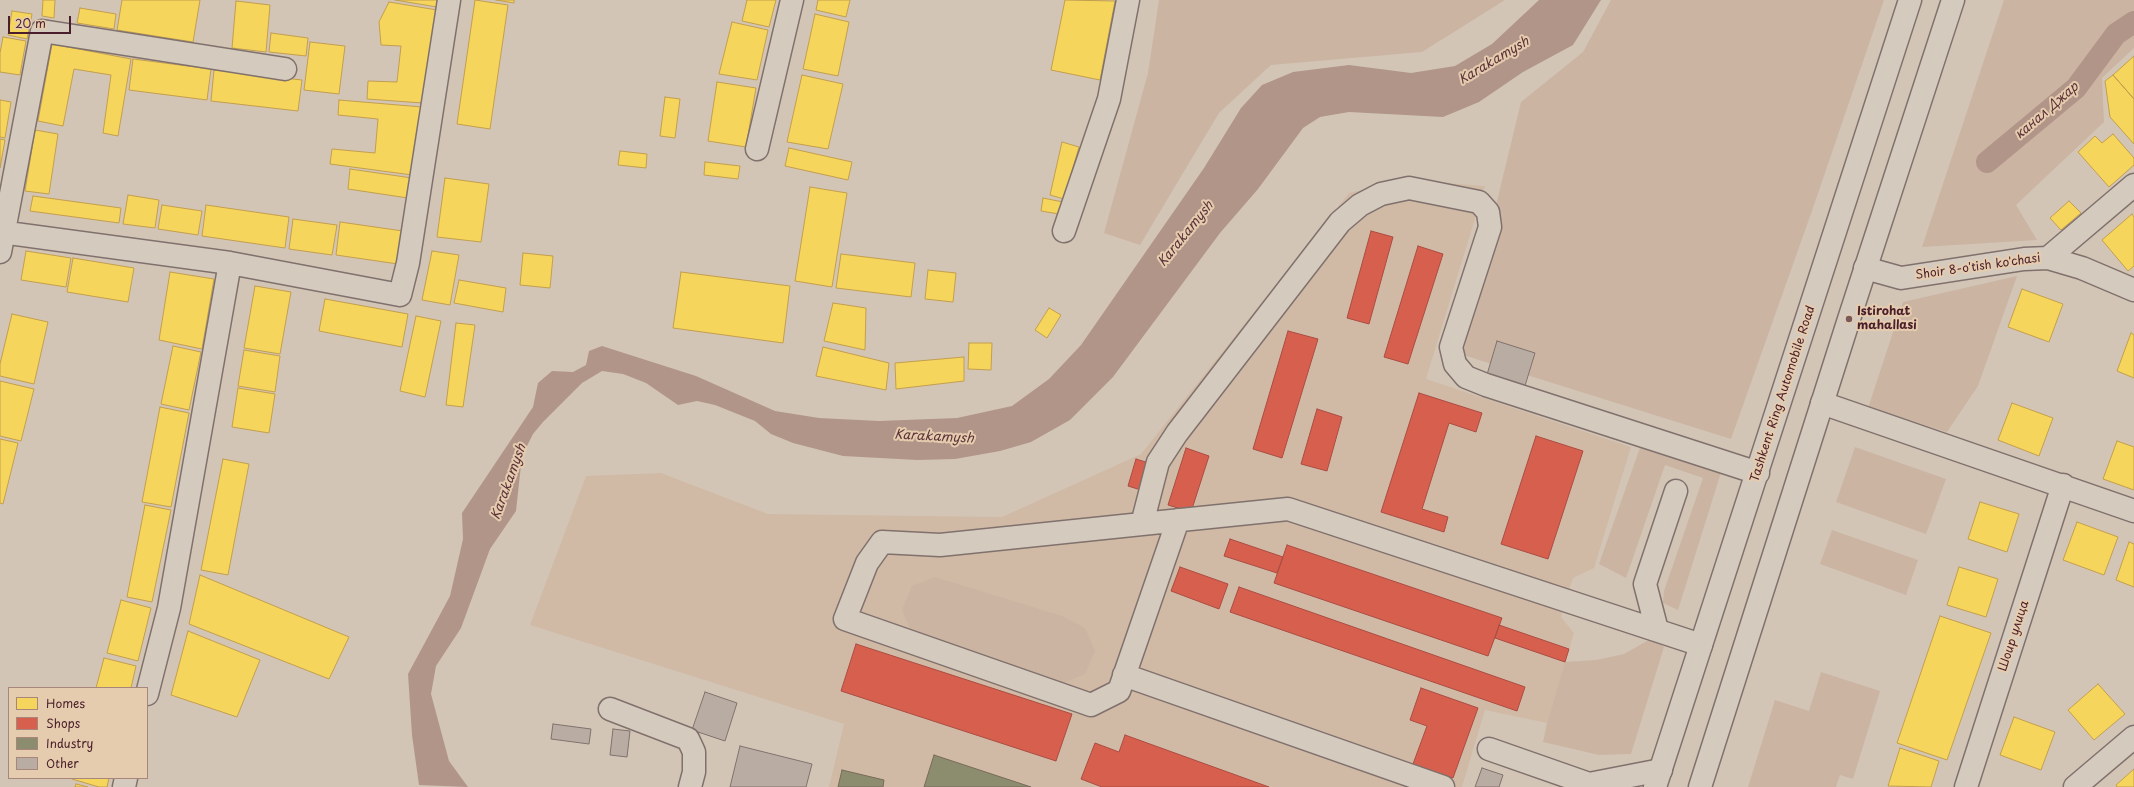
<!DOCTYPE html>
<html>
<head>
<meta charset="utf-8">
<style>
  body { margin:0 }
  #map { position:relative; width:2134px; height:787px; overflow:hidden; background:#d3c5b6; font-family:"Playpen Sans",sans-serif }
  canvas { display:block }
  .legend { position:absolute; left:8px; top:687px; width:140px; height:92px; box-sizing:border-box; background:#e6ccae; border:1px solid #a8877a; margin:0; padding:5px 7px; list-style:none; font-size:12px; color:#4a1f2b }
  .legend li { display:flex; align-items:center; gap:8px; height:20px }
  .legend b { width:20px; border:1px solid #a8877a }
  .scale { position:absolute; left:8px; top:16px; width:63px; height:18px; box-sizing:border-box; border:2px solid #4a1f2b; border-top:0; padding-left:5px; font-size:12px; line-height:14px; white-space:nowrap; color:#4a1f2b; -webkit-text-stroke:3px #e6ccae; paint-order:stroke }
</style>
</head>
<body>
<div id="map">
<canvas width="2134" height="787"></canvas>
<ul class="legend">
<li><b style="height:11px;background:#f6d55c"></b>Homes</li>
<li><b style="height:11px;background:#d6604d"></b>Shops</li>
<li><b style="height:11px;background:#8c8c6e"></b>Industry</li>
<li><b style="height:11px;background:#b9ada3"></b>Other</li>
</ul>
<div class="scale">20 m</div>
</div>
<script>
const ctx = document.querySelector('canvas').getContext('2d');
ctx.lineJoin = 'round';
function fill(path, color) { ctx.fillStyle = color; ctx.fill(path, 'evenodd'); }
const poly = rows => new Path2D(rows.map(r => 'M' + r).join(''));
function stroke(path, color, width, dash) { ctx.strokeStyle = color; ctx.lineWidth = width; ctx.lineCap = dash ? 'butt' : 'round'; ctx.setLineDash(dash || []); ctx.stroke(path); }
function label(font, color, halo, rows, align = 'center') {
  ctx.font = font + ' "Playpen Sans",sans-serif'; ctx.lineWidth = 4; ctx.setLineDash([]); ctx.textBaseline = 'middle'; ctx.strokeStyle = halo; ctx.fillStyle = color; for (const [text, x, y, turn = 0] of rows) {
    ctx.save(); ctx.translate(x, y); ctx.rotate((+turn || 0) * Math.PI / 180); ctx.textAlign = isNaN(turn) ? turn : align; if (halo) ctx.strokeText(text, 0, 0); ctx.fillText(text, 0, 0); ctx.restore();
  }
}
fill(poly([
  [1406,180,1485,186,1426,379,1631,447,1594,568,1573,578,1566,600,1561,617,1574,633,1547,723,1485,710,1462,787,829,787,844,724,530,625,586,476,661,473,768,514,1002,517,1141,454,1349,193]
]), '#d0baa6');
fill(poly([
  [1159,0,1505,0,1422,52,1271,65,1219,113,1140,245,1104,233,1148,73],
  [1611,0,1884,0,1813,208,1731,439,1460,354,1521,102,1583,52],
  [2004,0,2134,0,2134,48,2102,78,2104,122,2016,205,2037,240,1922,247],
  [2017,276,1978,386,1947,432,1868,408,1903,302],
  [1642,442,1723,466,1678,610,1663,603,1664,591,1703,478,1665,465,1626,578,1599,564],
  [1855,447,1946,479,1926,534,1836,502],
  [1832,530,1918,560,1906,595,1820,564],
  [935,577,1062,616,1085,628,1095,651,1085,674,1061,684,912,633,902,610,912,586],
  [1654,637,1664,647,1631,754,1599,755,1543,742,1547,723,1565,662,1596,660,1624,654],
  [1821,672,1880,691,1853,779,1840,775,1836,787,1748,787,1775,700,1809,711]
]), '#cbb4a2');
fill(poly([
  [1539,0,1601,0,1573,45,1523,72,1479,102,1443,117,1349,112,1320,117,1303,128,1258,189,1220,233,1113,377,1070,420,1031,442,1000,451,955,459,917,460,843,456,793,443,771,434,755,421,715,405,697,401,678,405,646,383,623,374,602,371,582,383,543,422,533,434,522,456,516,511,490,549,461,628,436,666,431,694,449,761,468,787,419,785,412,735,408,674,450,596,463,539,462,513,533,407,538,383,552,371,573,372,586,365,589,351,602,346,696,376,775,411,819,418,879,421,957,418,1012,406,1049,379,1081,345,1204,168,1241,108,1262,85,1293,72,1349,65,1411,73,1455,66,1492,44]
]), '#b19589');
const homes = poly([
  [43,0,55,0,54,18,42,16,43,0],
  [122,0,200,0,193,42,117,30,122,0],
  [395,0,438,0,437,7,395,0],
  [475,0,508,5,490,129,457,124,475,0],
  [496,0,514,0,514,3,496,0],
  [747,0,776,0,769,27,742,21,747,0],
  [818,0,850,0,846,17,816,10,818,0],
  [1065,0,1115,1,1100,80,1051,70,1065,0],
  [236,1,270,5,266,52,232,48,236,1],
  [389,2,437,10,423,103,367,99,368,81,397,82,401,46,381,45,379,22,389,2],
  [80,8,116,14,114,29,77,23,80,8],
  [12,11,32,14,27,39,8,35,12,11],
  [815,14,849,22,838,76,803,69,815,14],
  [732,22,768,30,757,80,719,74,732,22],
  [271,33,308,38,306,56,269,52,271,33],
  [3,37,26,41,20,75,0,72,0,53,3,37],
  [310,42,345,46,339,94,304,90,310,42],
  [52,44,131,59,118,136,103,133,111,75,74,69,63,126,38,121,52,44],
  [2134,56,2134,99,2113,75,2134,56],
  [133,59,211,69,207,100,129,90,133,59],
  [214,70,302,80,298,111,211,101,214,70],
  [802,75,843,84,828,149,787,142,802,75],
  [2113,75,2134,99,2134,144,2110,117,2105,81,2113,75],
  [717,82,756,88,746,147,708,141,717,82],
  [665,97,680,99,675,138,660,136,665,97],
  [0,100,11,102,5,138,0,137,0,100],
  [339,100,422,107,412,175,330,164,332,149,375,153,378,119,338,115,339,100],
  [35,130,58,134,49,194,25,191,35,130],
  [2113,134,2134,158,2134,165,2109,187,2078,152,2095,136,2102,143,2113,134],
  [0,139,5,140,0,168,0,139],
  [1062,142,1079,147,1064,199,1050,195,1062,142],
  [789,148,852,162,848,180,785,166,789,148],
  [620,151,647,154,646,168,618,165,620,151],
  [705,162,740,166,738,179,704,175,705,162],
  [350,169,412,178,408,198,348,189,350,169],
  [445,178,489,184,481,242,437,237,445,178],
  [810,187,847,193,832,287,795,281,810,187],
  [128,195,159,200,155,228,123,224,128,195],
  [33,196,121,208,119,223,30,211,33,196],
  [1043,198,1063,202,1059,214,1041,211,1043,198],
  [2069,201,2081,213,2061,230,2050,218,2069,201],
  [162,205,202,211,198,235,158,229,162,205],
  [206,205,289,217,285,248,202,236,206,205],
  [2132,214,2134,217,2134,266,2128,271,2102,240,2132,214],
  [293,219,337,225,332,255,289,249,293,219],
  [340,222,403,231,398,264,336,255,340,222],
  [26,251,71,258,66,287,21,280,26,251],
  [432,251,459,255,450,305,422,300,432,251],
  [523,253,553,256,550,288,520,285,523,253],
  [841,254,915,263,911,297,836,288,841,254],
  [73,258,134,268,128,302,67,292,73,258],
  [928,270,956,273,953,302,925,299,928,270],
  [170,272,214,279,202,349,159,340,170,272],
  [681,272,790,286,783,343,673,328,681,272],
  [459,280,506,288,503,312,454,303,459,280],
  [255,286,291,292,280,354,244,348,255,286],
  [2022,289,2063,304,2049,342,2008,327,2022,289],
  [325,299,408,314,402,347,319,331,325,299],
  [833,303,866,308,865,350,824,341,833,303],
  [1049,308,1061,315,1047,338,1035,330,1049,308],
  [12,314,48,322,34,384,0,376,0,364,12,314],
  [416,316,441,321,425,397,400,391,416,316],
  [456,323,475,325,463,407,446,405,456,323],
  [2131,333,2134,335,2134,378,2117,371,2131,333],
  [969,343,992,343,991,370,968,369,969,343],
  [173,346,201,352,189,410,161,404,173,346],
  [823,347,889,363,886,390,816,376,823,347],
  [244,350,280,356,275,392,238,386,244,350],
  [964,357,964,381,896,389,895,363,964,357],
  [0,381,34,389,21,441,0,436,0,381],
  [238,388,275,394,269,433,232,427,238,388],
  [2012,403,2053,418,2039,456,1998,440,2012,403],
  [160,407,189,413,171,507,142,502,160,407],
  [0,439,18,443,3,504,0,503,0,439],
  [2117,441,2134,447,2134,490,2103,479,2117,441],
  [223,459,249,464,228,575,201,570,223,459],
  [1980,502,2019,514,2007,552,1968,539,1980,502],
  [145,505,171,510,152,602,127,597,145,505],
  [2077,522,2118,537,2104,575,2063,560,2077,522],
  [2129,542,2134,544,2134,587,2116,580,2129,542],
  [1959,567,1998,579,1986,617,1947,605,1959,567],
  [200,575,349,637,329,679,189,624,200,575],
  [121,600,151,608,138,661,107,653,121,600],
  [1940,616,1991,633,1947,760,1897,743,1940,616],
  [188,631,260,660,237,717,171,695,188,631],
  [104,658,136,666,131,688,96,688,104,658],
  [2098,684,2125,714,2094,740,2068,710,2098,684],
  [2014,717,2055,732,2041,770,2000,755,2014,717],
  [1900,748,1939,761,1931,787,1888,786,1900,748],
  [2134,769,2134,787,2117,787,2116,785,2134,769],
  [72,778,109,778,107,787,99,787,72,779,72,778],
  [76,784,88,787,75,787,76,784]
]);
fill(homes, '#f6d55c');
stroke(homes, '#c29e4d', 1);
const shops = poly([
  [1371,231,1393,237,1369,324,1347,318,1371,231],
  [1418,246,1443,254,1408,364,1384,357,1418,246],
  [1288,331,1318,339,1282,458,1253,449,1288,331],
  [1419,393,1482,413,1476,432,1449,423,1422,509,1448,517,1444,532,1381,512,1419,393],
  [1317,409,1342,417,1327,471,1301,464,1317,409],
  [1536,436,1583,451,1548,559,1501,544,1536,436],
  [1186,448,1209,456,1191,512,1168,505,1186,448],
  [1136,459,1152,464,1144,491,1128,486,1136,459],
  [1230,539,1283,557,1277,573,1224,556,1230,539],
  [1287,545,1502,618,1488,656,1274,583,1287,545],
  [1180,567,1228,584,1219,609,1171,591,1180,567],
  [1239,587,1525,687,1517,711,1230,612,1239,587],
  [1499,625,1569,649,1565,662,1495,638,1499,625],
  [856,644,1072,714,1056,761,841,691,856,644],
  [1421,688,1478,708,1453,778,1413,764,1427,726,1410,720,1421,688],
  [1125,735,1269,787,1102,787,1081,779,1095,743,1119,752,1125,735]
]);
fill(shops, '#d6604d');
stroke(shops, '#ac4c43', 1);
const industry = poly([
  [934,755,1031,787,924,787,934,755],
  [842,770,884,780,883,787,838,787,842,770]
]);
fill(industry, '#8c8c6e');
stroke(industry, '#786b5a', 1);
stroke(poly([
  [1987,162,2076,88,2116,34,2134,22]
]), '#b19589', 22);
const building = poly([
  [1497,341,1535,353,1524,389,1486,378,1497,341],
  [705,692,737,703,725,741,692,730,705,692],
  [553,724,591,729,589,744,551,739,553,724],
  [613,729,630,731,627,757,610,755,613,729],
  [740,746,812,764,806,787,730,787,740,746],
  [1482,768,1503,775,1499,787,1475,787,1482,768]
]);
fill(building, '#b9ada3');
stroke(building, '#80716d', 1);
const minor = poly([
  [757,149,792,0],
  [1064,231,1109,99,1128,0],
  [0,232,230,263,400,295,408,263,449,0],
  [0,252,42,31,285,69],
  [2048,258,2134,185],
  [1865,268,1901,278,2024,259,2048,258,2082,268,2134,290],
  [1822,403,2134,511],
  [1178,520,1119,691,1091,705,845,619,867,563,882,542,940,545,1142,524,1288,509,1701,645],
  [1142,524,1158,462,1177,433,1340,222,1360,205,1381,194,1409,188,1479,202,1488,212,1490,227,1451,347,1455,364,1466,377,1486,385,1758,473],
  [1657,630,1645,584,1676,491],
  [1124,675,1443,787],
  [147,694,169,608,230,263],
  [610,709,688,739,694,752,694,772,690,787],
  [1489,749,1589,784],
  [124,787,126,778],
  [1588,787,1589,784,1661,770],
  [1966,787,2063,485],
  [2075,787,2134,737]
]);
const highway = poly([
  [1655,787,1910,0],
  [1700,787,1849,319,1953,0]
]);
stroke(minor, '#80716d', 25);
stroke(highway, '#80716d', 25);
stroke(minor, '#d4cabe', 22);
stroke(highway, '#d4cabe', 22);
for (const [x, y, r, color] of [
  [1849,319,4,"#7a595c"]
]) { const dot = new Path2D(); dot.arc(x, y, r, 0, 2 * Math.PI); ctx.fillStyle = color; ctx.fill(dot); stroke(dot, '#e6ccae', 1.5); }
label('12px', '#4a1f2b', '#e6ccae', [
  ["Shoir 8-o'tish ko'chasi",1978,267,-8],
  ["Tashkent Ring Automobile Road",1783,394,-72],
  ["Шоир улица",2014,636,-72]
]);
label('bold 12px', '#4a1f2b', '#e6ccae', [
  ["Istirohat",1857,312],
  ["mahallasi",1857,326]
], 'left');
label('italic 13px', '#5c333a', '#e6ccae', [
  ["Karakamysh",1494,61,-31],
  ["канал Джар",2047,111,-41],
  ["Karakamysh",1186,234,-51],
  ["Karakamysh",934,437,3],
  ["Karakamysh",509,482,-70]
]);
</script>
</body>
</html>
